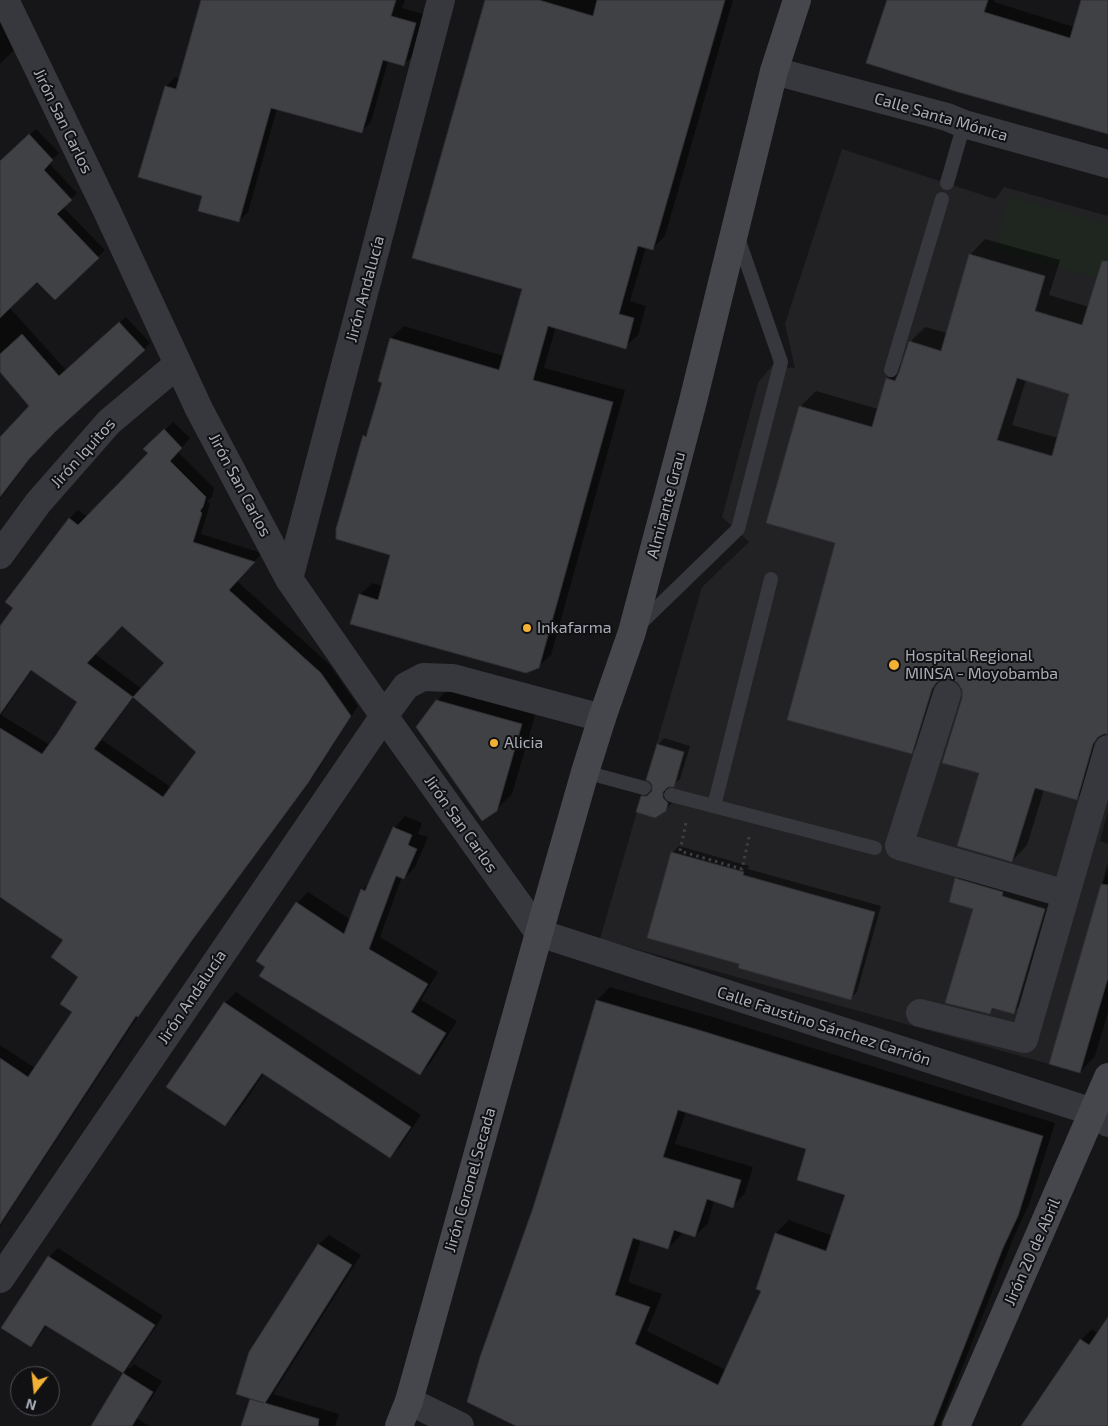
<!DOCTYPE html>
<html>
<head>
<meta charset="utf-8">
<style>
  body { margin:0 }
  #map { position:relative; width:1108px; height:1426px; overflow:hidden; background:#161618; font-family:"Exo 2",sans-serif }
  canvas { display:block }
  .north { position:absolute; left:10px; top:1366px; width:50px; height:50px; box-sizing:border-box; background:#111113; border:1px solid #4d4f55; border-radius:50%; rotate:196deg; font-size:14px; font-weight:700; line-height:20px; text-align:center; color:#a8adb8 }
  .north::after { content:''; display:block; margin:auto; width:18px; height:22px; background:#f2b134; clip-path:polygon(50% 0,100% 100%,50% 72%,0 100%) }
</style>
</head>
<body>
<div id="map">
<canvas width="1108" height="1426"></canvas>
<div class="north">N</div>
</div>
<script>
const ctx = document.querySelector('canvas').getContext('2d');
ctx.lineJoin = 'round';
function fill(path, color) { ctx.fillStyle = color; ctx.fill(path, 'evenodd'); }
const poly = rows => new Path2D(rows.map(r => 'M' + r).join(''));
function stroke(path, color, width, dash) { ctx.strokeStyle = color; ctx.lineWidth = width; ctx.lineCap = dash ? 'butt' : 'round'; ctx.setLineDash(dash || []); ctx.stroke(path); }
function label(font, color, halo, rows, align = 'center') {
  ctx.font = font + ' "Exo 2",sans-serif'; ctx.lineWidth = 4; ctx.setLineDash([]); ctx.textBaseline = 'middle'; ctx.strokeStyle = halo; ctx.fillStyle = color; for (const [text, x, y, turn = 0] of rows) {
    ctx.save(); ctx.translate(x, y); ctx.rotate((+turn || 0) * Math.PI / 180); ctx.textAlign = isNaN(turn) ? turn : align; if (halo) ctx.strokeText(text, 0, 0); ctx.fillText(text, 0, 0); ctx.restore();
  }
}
fill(poly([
  [842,149,995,199,1004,187,1108,216,1108,811,1100,841,1108,844,1108,862,1049,1064,600,939,702,587,749,542,722,517,758,383,772,366,795,368,785,324]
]), '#222225');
fill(poly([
  [1010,196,1108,224,1108,281,994,249]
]), '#1e261f');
fill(poly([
  [202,0,405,0,402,8,424,14,413,56,403,65,388,61,371,122,361,132,277,109,248,212,239,221,203,195,166,87,175,77,180,79],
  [486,0,733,0,665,236,652,249,646,247,630,301,646,306,638,335,625,347,556,327,544,368,625,390,551,655,538,667,360,595,372,583,383,586,392,554,364,436,370,430,383,382,379,380,391,338,404,326,504,356,524,288],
  [889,0,994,0,994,2,1074,27,1082,0,1108,0,1108,133],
  [0,20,21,43,0,64],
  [36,129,59,153,49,163,77,193,63,207,105,250,55,298,37,281,9,307,66,370,126,317,150,343,144,349,31,406,0,370,0,162],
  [985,239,1060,260,1049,295,1089,307,1108,271,1108,733,1107,733,1092,783,1077,798,1044,790,1027,845,1012,861,963,698,963,690,959,682,953,678,946,678,927,737,911,753,837,542,800,407,816,391,878,409,887,379,902,364,910,342,925,327,947,333,970,255],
  [1026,380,1071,393,1058,438,1012,425],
  [173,422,190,438,178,452,214,488,212,497,207,501,210,504,201,534,262,553,237,581,329,664,358,706,316,773,201,929,146,1007,140,1013,0,1226,0,1045,35,1068,73,1012,80,977,65,940,0,895,0,628,15,608,43,553,70,518,78,510,87,517,149,453,145,449],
  [122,624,165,663,142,689,95,654],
  [33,669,78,702,50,745,1,715],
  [135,696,198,752,172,788,102,740],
  [0,439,30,459,0,499],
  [452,685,537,709,512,794,496,810,437,701],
  [664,738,690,746,680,779,673,785,668,786,669,791,674,797,672,803,665,810,642,797,649,791,654,791,658,745],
  [405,816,422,823,418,834,428,837,415,867,404,878,402,877,380,937,438,972,421,1000,457,1021,431,1062,420,1074,266,967,297,903,308,892,351,920,362,890,371,881,394,828],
  [679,846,749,866,748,869,881,906,857,992,850,998,741,964,649,937,673,852],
  [1108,867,1108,1012,1095,1056,1080,1072,1050,1063],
  [963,873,1051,902,1020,1006,1013,1012,995,1007,989,1013,975,908,956,879],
  [610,987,716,1018,1055,1123,1030,1202,1015,1234,939,1426,519,1426,535,1209,561,1125,597,1000],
  [686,1111,808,1148,847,1194,833,1236,789,1220,776,1233,763,1290,726,1370,647,1331,662,1294,628,1282,641,1239,668,1248,681,1235,682,1232,695,1236,708,1223,714,1200,732,1206,745,1193,753,1167,675,1144],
  [236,992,421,1115,401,1145,390,1157,264,1073,237,1113,225,1124,225,1003],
  [329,1235,361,1255,273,1394,339,1414,335,1426,242,1426,252,1398,251,1353,319,1244],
  [58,1248,163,1316,128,1368,129,1369,134,1364,162,1381,150,1401,140,1411,114,1404,149,1426,92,1426,125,1373,47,1325,39,1337,30,1346,49,1257],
  [1108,1319,1108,1426,1023,1426,1081,1340,1092,1329,1098,1333]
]), '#0007');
const building = poly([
  [201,0,396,0,391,16,416,23,404,66,383,60,362,133,271,108,239,222,198,211,202,196,138,177,165,86,176,89,201,0],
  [485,0,539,0,593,16,597,0,725,0,653,250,638,246,619,314,634,318,626,349,548,326,533,380,613,402,539,668,526,673,350,624,359,594,378,600,390,555,336,539,336,529,363,435,366,437,382,383,378,381,390,338,499,370,522,289,412,258,485,0],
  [887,0,988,0,984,12,1070,38,1081,0,1108,0,1108,134,958,92,866,63,887,0],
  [29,134,53,160,44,170,72,200,57,214,99,258,55,300,37,282,0,318,0,161,29,134],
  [969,254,1045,276,1035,311,1082,325,1102,261,1108,261,1108,734,1104,734,1098,737,1093,744,1077,800,1035,788,1012,862,957,846,979,773,942,763,962,698,962,690,958,683,952,679,943,679,936,683,932,689,912,754,787,720,835,543,766,523,799,406,872,427,886,378,895,381,899,372,909,341,941,351,969,254],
  [1017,378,1069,394,1052,456,997,440,1017,378],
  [119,322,145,350,56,431,30,458,0,497,0,437,29,406,0,372,0,354,22,334,59,376,119,322],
  [164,429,182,448,170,461,206,497,203,507,200,511,202,513,193,542,255,562,229,590,321,673,351,716,308,783,193,939,138,1017,136,1016,0,1224,0,1058,28,1077,72,1012,60,1004,78,977,51,957,63,940,0,897,0,728,42,754,56,735,77,702,31,670,0,714,0,626,13,608,5,602,69,518,78,525,148,453,143,449,164,429],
  [122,626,164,663,133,697,87,663,122,626],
  [133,697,196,752,163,797,94,749,133,697],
  [436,700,522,724,497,811,482,821,416,727,436,700],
  [657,744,684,752,674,787,668,787,663,792,663,798,668,803,666,811,655,818,636,812,641,796,647,796,652,791,652,785,650,782,646,780,657,744],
  [393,827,412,835,408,845,417,849,404,879,396,876,369,949,428,984,411,1012,446,1033,420,1075,259,976,265,967,256,961,296,902,344,934,361,889,365,891,393,827],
  [671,852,744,872,743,875,875,912,851,1000,738,968,739,964,647,938,671,852],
  [955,878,1003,892,1002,896,1045,909,1014,1014,992,1008,990,1014,945,1003,973,909,949,902,955,878],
  [1101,884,1108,885,1108,978,1080,1073,1049,1064,1101,884],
  [596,1000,702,1031,1043,1136,1018,1216,1003,1248,933,1426,516,1426,467,1402,480,1357,533,1208,559,1125,596,1000],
  [678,1110,806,1149,797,1180,845,1195,826,1251,775,1233,756,1289,761,1291,718,1385,635,1344,650,1307,615,1295,633,1238,668,1249,674,1230,695,1237,707,1199,733,1208,741,1180,663,1157,678,1110],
  [224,1002,411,1127,390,1158,262,1073,225,1126,166,1087,224,1002],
  [318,1244,352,1265,265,1403,319,1419,318,1426,241,1426,250,1399,264,1403,236,1394,249,1352,318,1244],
  [48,1256,155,1325,123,1373,45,1325,31,1347,1,1328,48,1256],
  [1108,1317,1108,1426,1021,1426,1080,1339,1089,1345,1108,1317],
  [123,1373,153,1392,132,1426,91,1426,123,1373]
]);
fill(building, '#404145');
stroke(building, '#303034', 1);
stroke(poly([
  [686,823,680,851,742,869,749,837]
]), '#3d3f44', 3, [2.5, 4]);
stroke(poly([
  [947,183,964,124],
  [891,370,942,199],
  [638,626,738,529,781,362,737,235],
  [585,772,644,788],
  [671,795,875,848],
  [714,806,771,579]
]), '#37383d', 14);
stroke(poly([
  [5,0,107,211,199,409,289,579,384,716,539,933,1093,1112,1108,1123],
  [774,71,947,117,964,124,1108,164],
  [0,555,38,503,109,422,178,364],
  [289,579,441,0],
  [947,694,899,846,1066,894],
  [920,1013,1024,1039,1108,749],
  [0,1279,384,716,406,686,423,677,453,678,602,718],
  [409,1401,460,1426]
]), '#37383d', 28);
stroke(poly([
  [399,1426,409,1401,539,933,585,772,602,718,632,632,692,405,774,71,797,0],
  [956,1426,1108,1077]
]), '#45474d', 28);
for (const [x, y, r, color] of [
  [527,628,5,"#f2b134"],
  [894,665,6,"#f2b134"],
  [494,743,5,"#f2b134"]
]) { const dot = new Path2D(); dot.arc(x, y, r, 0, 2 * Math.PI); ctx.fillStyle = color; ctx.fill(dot); stroke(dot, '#111113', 2); }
label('16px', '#a8adb8', '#111113', [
  ["Calle Santa Mónica",941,117,16],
  ["Jirón San Carlos",63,121,64],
  ["Jirón Andalucía",365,289,-75],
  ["Jirón Iquitos",83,453,-48],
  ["Jirón San Carlos",240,485,62],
  ["Almirante Grau",666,505,-75],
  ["Jirón San Carlos",461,824,55],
  ["Jirón Andalucía",192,997,-56],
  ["Calle Faustino Sánchez Carrión",824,1026,18],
  ["Jirón Coronel Secada",470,1180,-74],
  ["Jirón 20 de Abril",1032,1252,-66]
]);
label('16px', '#a8adb8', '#111113', [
  ["Inkafarma",537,628],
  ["Hospital Regional",905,656],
  ["MINSA - Moyobamba",905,674],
  ["Alicia",504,743]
], 'left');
</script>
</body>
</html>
